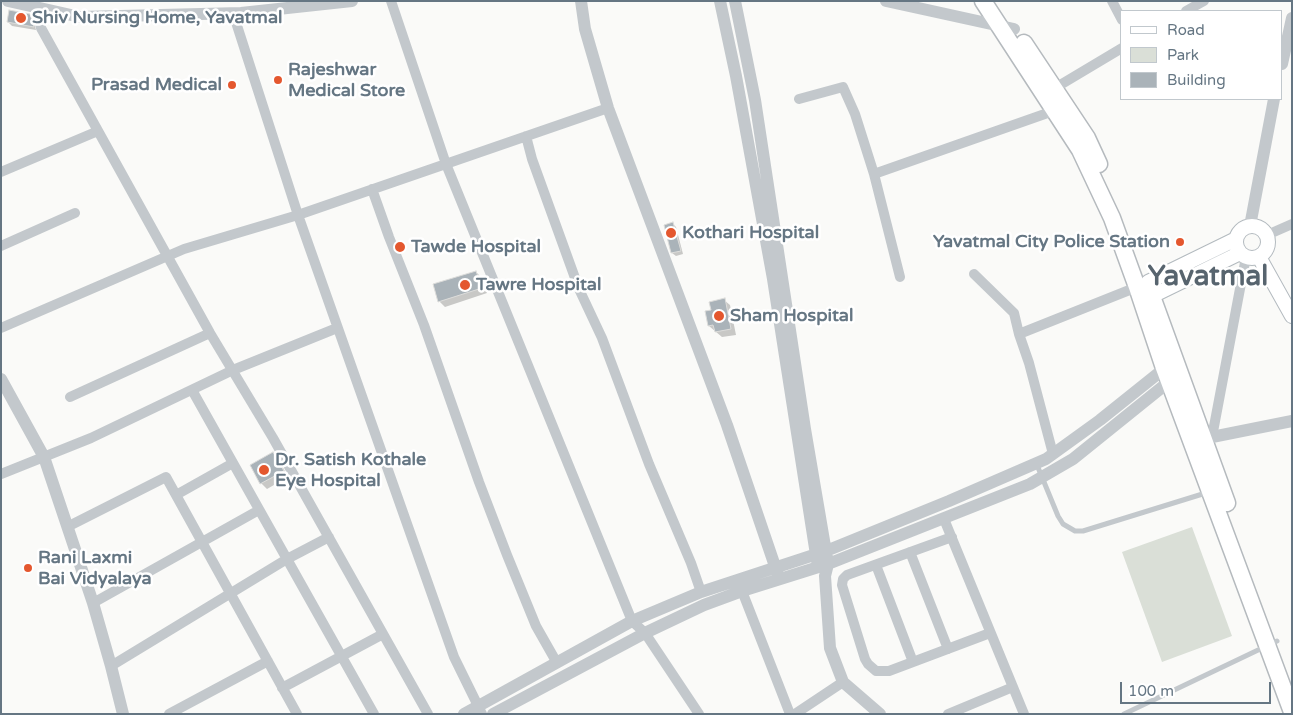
<!DOCTYPE html>
<html>
<head>
<meta charset="utf-8">
<style>
  body { margin:0 }
  #map { position:relative; width:1293px; height:715px; overflow:hidden; background:#fafaf8; font-family:"Varela Round",sans-serif }
  canvas { display:block }
  .frame { position:absolute; inset:0; border:2px solid #657683; pointer-events:none }
  .legend { position:absolute; left:1120px; top:10px; width:162px; height:90px; box-sizing:border-box; background:#fff; border:1px solid #c1c8cd; margin:0; padding:6px 9px; list-style:none; font-size:15px; color:#657683 }
  .legend li { display:flex; align-items:center; gap:10px; height:25px }
  .legend b { width:25px; border:1px solid #c1c8cd }
  .scale { position:absolute; left:1120px; top:682px; width:151px; height:22px; box-sizing:border-box; border:2px solid #657683; border-top:0; padding-left:6px; font-size:15px; line-height:18px; white-space:nowrap; color:#657683; -webkit-text-stroke:4px #fff; paint-order:stroke }
</style>
</head>
<body>
<div id="map">
<canvas width="1293" height="715"></canvas>
<div class="frame"></div>
<ul class="legend">
<li><b style="height:6px;background:#fff"></b>Road</li>
<li><b style="height:14px;background:#dadfd7"></b>Park</li>
<li><b style="height:14px;background:#aab3b9"></b>Building</li>
</ul>
<div class="scale">100 m</div>
</div>
<script>
const ctx = document.querySelector('canvas').getContext('2d');
ctx.lineJoin = 'round';
function fill(path, color) { ctx.fillStyle = color; ctx.fill(path, 'evenodd'); }
const poly = rows => new Path2D(rows.map(r => 'M' + r).join(''));
function stroke(path, color, width, dash) { ctx.strokeStyle = color; ctx.lineWidth = width; ctx.lineCap = dash ? 'butt' : 'round'; ctx.setLineDash(dash || []); ctx.stroke(path); }
function label(font, color, halo, rows, align = 'center') {
  ctx.font = font + ' "Varela Round",sans-serif'; ctx.lineWidth = 5; ctx.setLineDash([]); ctx.textBaseline = 'middle'; ctx.strokeStyle = halo; ctx.fillStyle = color; for (const [text, x, y, turn = 0] of rows) {
    ctx.save(); ctx.translate(x, y); ctx.rotate((+turn || 0) * Math.PI / 180); ctx.textAlign = isNaN(turn) ? turn : align; if (halo) ctx.strokeText(text, 0, 0); ctx.fillText(text, 0, 0); ctx.restore();
  }
}
fill(poly([
  [1192,527,1232,636,1162,662,1122,552]
]), '#dadfd7');
fill(poly([
  [29,15,33,19,36,30,12,26,8,22],
  [673,224,676,227,683,254,676,256,672,253],
  [476,272,482,278,487,293,445,307,439,301],
  [724,300,730,305,736,335,722,337,709,326,712,311],
  [273,454,279,460,288,477,267,489,261,483]
]), '#0003');
const building = poly([
  [9,10,30,14,34,27,7,22,9,10],
  [673,222,681,251,671,253,664,225,673,222],
  [476,271,482,288,438,302,433,284,476,271],
  [725,298,731,329,715,332,713,325,708,326,705,311,711,310,709,302,725,298],
  [273,452,284,471,260,484,250,465,273,452]
]);
fill(building, '#aab3b9');
stroke(building, '#dcdcda', 1);
const secondary = poly([
  '1236 242a16 16 0 1 1 32 0a16 16 0 1 1-32 0Z',
  [1259,257,1292,316],
  [1148,282,1236,239],
  [1152,296,1240,253]
]);
const primary = poly([
  [983,1,1080,150,1112,218,1137,287,1164,368,1292,712],
  [1024,43,1087,138,1099,164],
  [1150,291,1227,503]
]);
stroke(secondary, '#b3babf', 16);
stroke(primary, '#b5babe', 19);
stroke(poly([
  [1037,465,1058,516,1063,524,1075,531,1083,531,1209,492],
  [1124,714,1277,641]
]), '#c3c8cc', 5);
stroke(poly([
  [391,1,446,164,632,621,645,633,699,714],
  [1112,1,1122,20],
  [35,7,41,28,210,333,273,438,428,714],
  [1186,11,1204,1],
  [233,13,298,215,454,657,482,714],
  [1055,88,1122,48],
  [799,99,843,87,855,114,874,174,900,277],
  [526,136,532,159,579,289,602,338,649,464,691,563,701,592],
  [1,172,98,131],
  [874,174,1059,109],
  [372,189,389,237,424,325,479,482,507,555,536,626,557,663],
  [1267,235,1292,224],
  [1,246,75,213],
  [974,274,1014,313,1019,334,1029,363,1053,454],
  [1,328,184,249,298,215,608,108],
  [1019,334,1142,285],
  [192,390,374,714],
  [70,397,210,333],
  [1212,437,1246,257],
  [1,474,91,438,233,370,337,328],
  [176,495,233,463],
  [944,519,1024,714],
  [67,527,166,477,297,714],
  [952,537,847,575,843,579,842,585,865,659,868,664,876,671,889,671,990,633],
  [910,552,948,649],
  [876,565,913,662],
  [742,591,790,714],
  [93,603,259,510],
  [111,666,287,559,329,537],
  [282,688,383,634],
  [169,714,268,661],
  [795,714,843,682],
  [948,714,1013,687]
]), '#c3c8cc', 10);
stroke(poly([
  [8,1,80,17,241,13,352,1],
  [581,1,585,29,608,108,727,425,778,575],
  [720,1,736,76,773,279,817,561],
  [735,1,755,100,805,429,828,564,825,576,830,648,843,682,880,714],
  [886,1,1014,29],
  [1282,64,1292,18],
  [1250,226,1274,99],
  [1,379,44,457,93,603,111,666,123,714],
  [1205,440,1212,437,1292,421],
  [464,714,632,621,701,592,826,551,949,501,1046,459,1100,420,1170,364],
  [493,714,645,633,704,605,742,591,828,564,1030,484,1073,459,1176,376]
]), '#c3c8cc', 12);
stroke(secondary, '#fff', 14);
stroke(primary, '#fff', 16);
for (const [x, y, r, color] of [
  [21,18,6,"#e4572e"],
  [278,80,5,"#e4572e"],
  [232,85,5,"#e4572e"],
  [671,233,6,"#e4572e"],
  [1180,242,5,"#e4572e"],
  [400,247,6,"#e4572e"],
  [465,285,6,"#e4572e"],
  [719,316,6,"#e4572e"],
  [264,470,6,"#e4572e"],
  [28,568,5,"#e4572e"]
]) { const dot = new Path2D(); dot.arc(x, y, r, 0, 2 * Math.PI); ctx.fillStyle = color; ctx.fill(dot); stroke(dot, '#fff', 2); }
label('bold 18px', '#657683', '#fff', [
  ["Shiv Nursing Home, Yavatmal",32,18],
  ["Rajeshwar",288,70],
  ["Medical Store",288,91],
  ["Prasad Medical",222,85,"right"],
  ["Kothari Hospital",682,233],
  ["Yavatmal City Police Station",1170,242,"right"],
  ["Tawde Hospital",411,247],
  ["Tawre Hospital",476,285],
  ["Sham Hospital",730,316],
  ["Dr. Satish Kothale",275,460],
  ["Eye Hospital",275,481],
  ["Rani Laxmi",38,558],
  ["Bai Vidyalaya",38,579]
], 'left');
label('bold 28px', '#57646e', '#fff', [
  ["Yavatmal",1208,278]
]);
</script>
</body>
</html>
